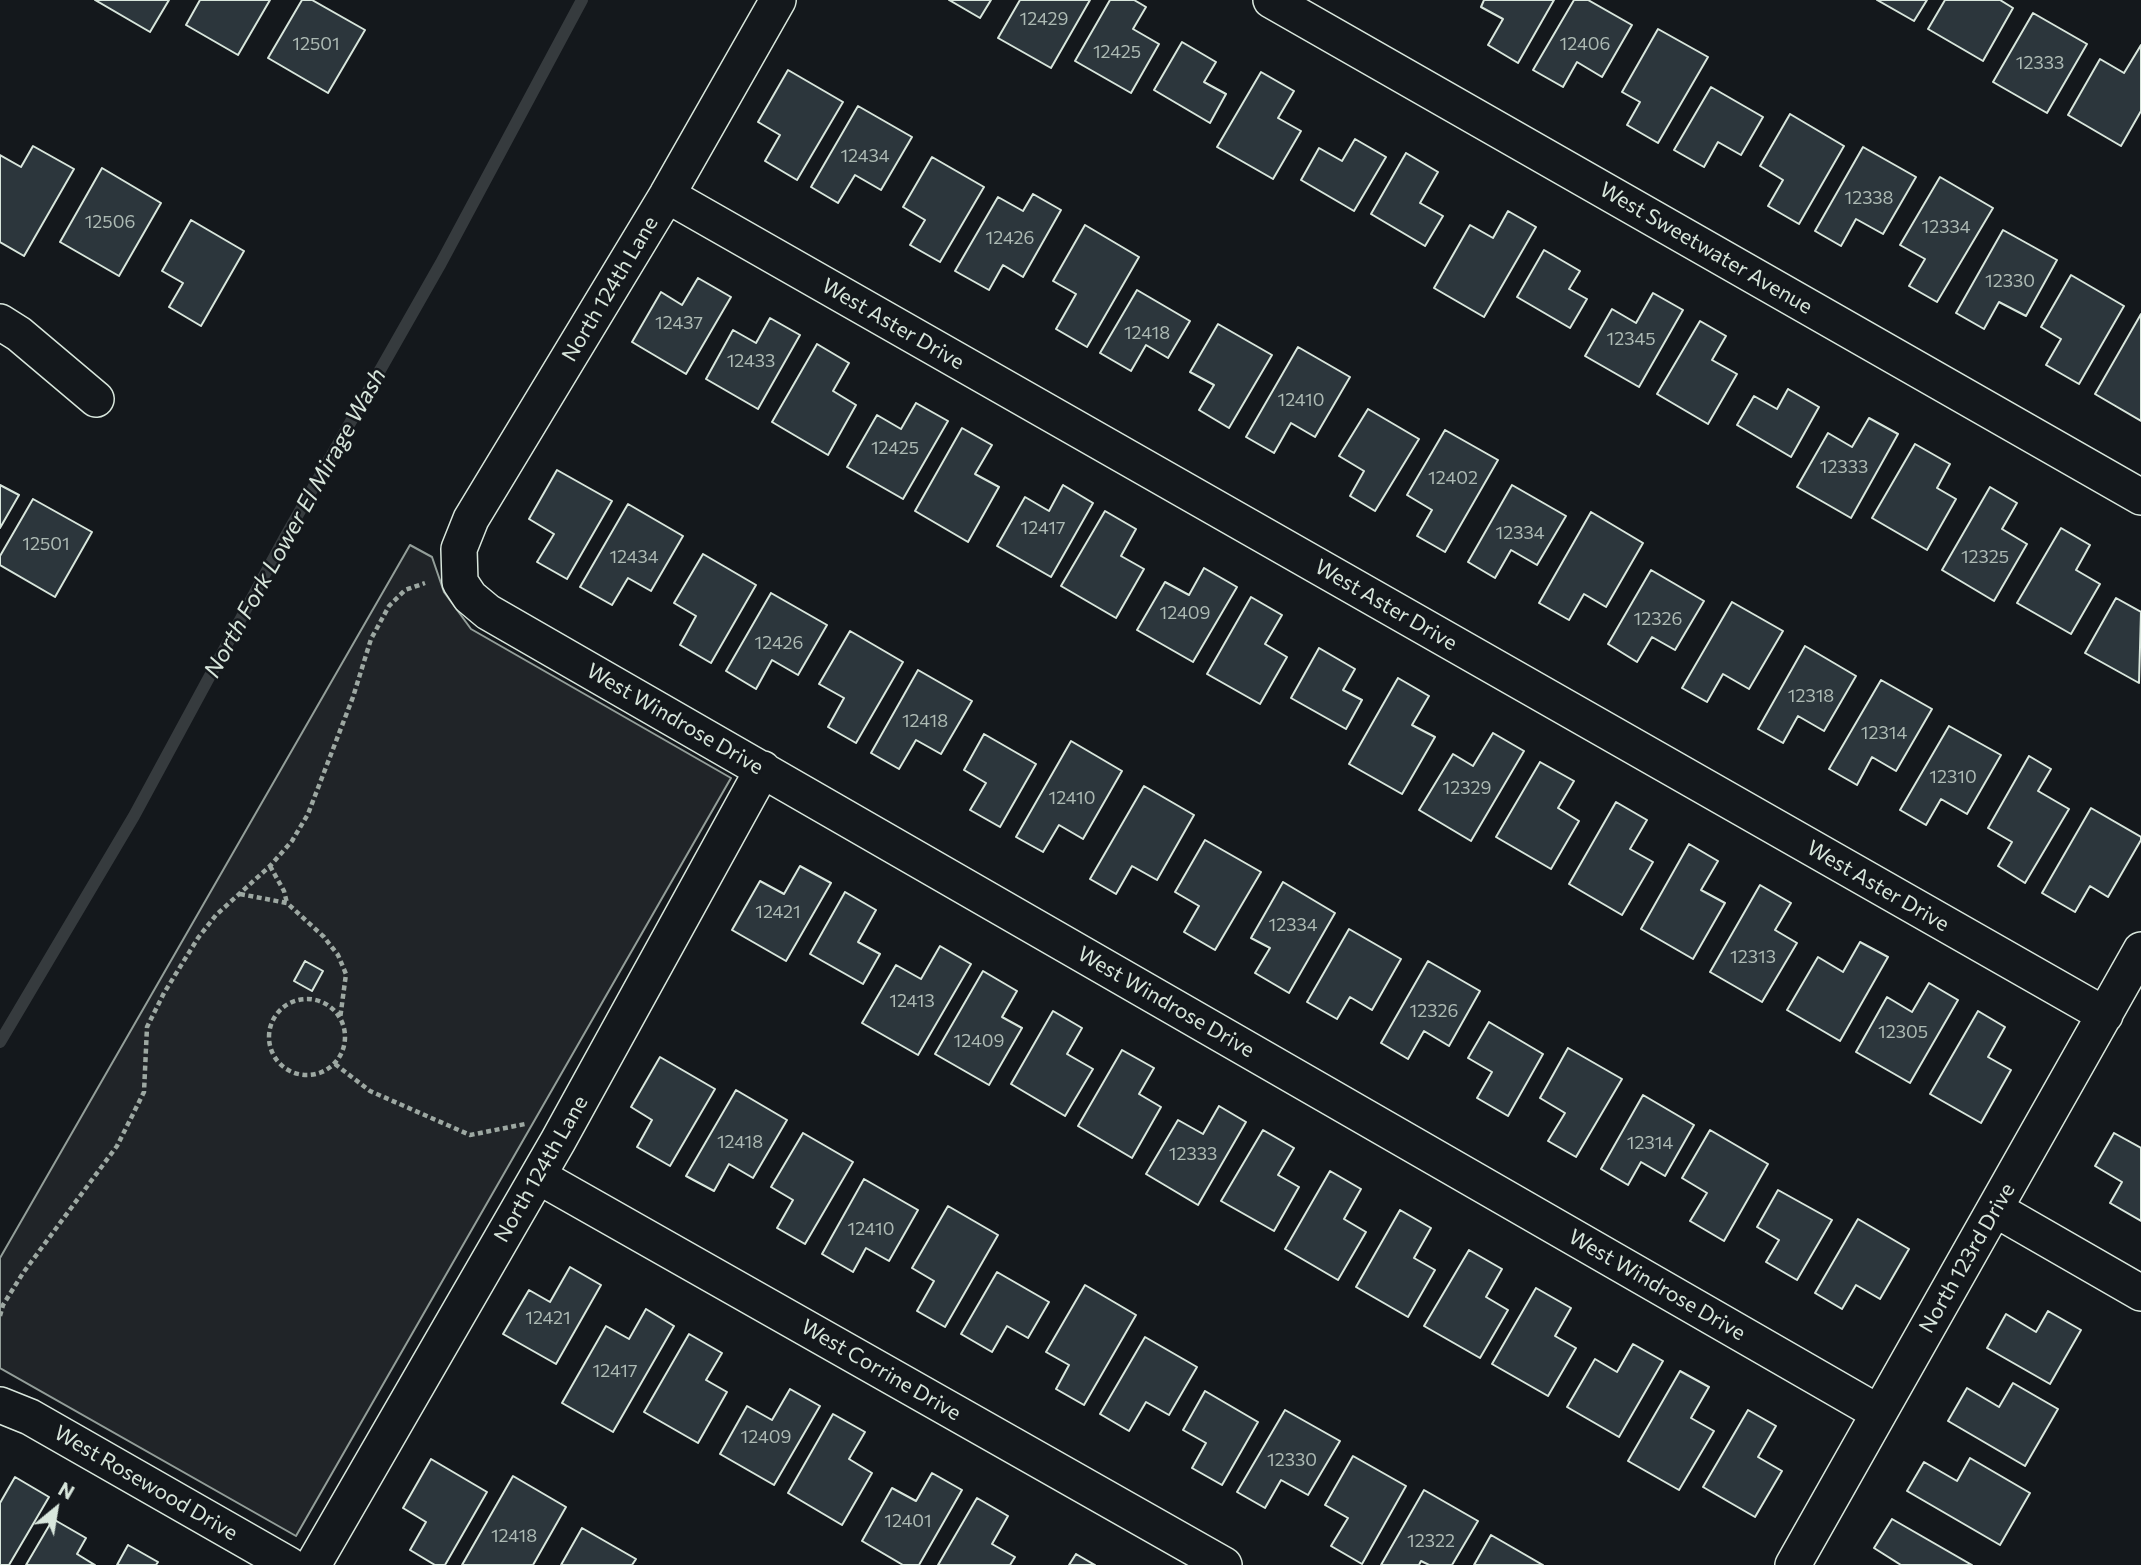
<!DOCTYPE html>
<html>
<head>
<meta charset="utf-8">
<style>
  body { margin:0 }
  #map { position:relative; width:2141px; height:1565px; overflow:hidden; background:#14181c; font-family:Commissioner,sans-serif }
  canvas { display:block }
  .north { position:absolute; left:21px; top:1474px; width:70px; height:70px; -webkit-text-stroke:5px #14181c; paint-order:stroke; rotate:30deg; font-size:19px; font-weight:700; line-height:28px; text-align:center; color:#d8e6dc }
  .north::after { content:''; display:block; margin:auto; width:24px; height:32px; background:#d8e6dc; clip-path:polygon(50% 0,100% 100%,50% 72%,0 100%) }
</style>
</head>
<body>
<div id="map">
<canvas width="2141" height="1565"></canvas>
<div class="north">N</div>
</div>
<script>
const ctx = document.querySelector('canvas').getContext('2d');
ctx.lineJoin = 'round';
function fill(path, color) { ctx.fillStyle = color; ctx.fill(path, 'evenodd'); }
const poly = rows => new Path2D(rows.map(r => 'M' + r).join(''));
function stroke(path, color, width, dash) { ctx.strokeStyle = color; ctx.lineWidth = width; ctx.lineCap = dash ? 'butt' : 'round'; ctx.setLineDash(dash || []); ctx.stroke(path); }
function label(font, color, halo, rows, align = 'center') {
  ctx.font = font + ' Commissioner,sans-serif'; ctx.lineWidth = 5; ctx.setLineDash([]); ctx.textBaseline = 'middle'; ctx.strokeStyle = halo; ctx.fillStyle = color; for (const [text, x, y, turn = 0] of rows) {
    ctx.save(); ctx.translate(x, y); ctx.rotate((+turn || 0) * Math.PI / 180); ctx.textAlign = isNaN(turn) ? turn : align; if (halo) ctx.strokeText(text, 0, 0); ctx.fillText(text, 0, 0); ctx.restore();
  }
}
const green = poly([
  [410,545,432,557,444,592,471,629,731,778,296,1536,0,1368,0,1258,410,545]
]);
fill(green, '#202428');
stroke(green, '#939e99', 2);
stroke(poly([
  [0,1042,134,816,284,539,441,263,582,0]
]), '#363b3e', 12);
const building = poly([
  [95,0,169,0,150,32,95,0],
  [200,0,270,0,238,55,186,25,200,0],
  [302,0,312,0,365,30,328,93,268,58,302,0],
  [949,0,991,0,980,18,949,0],
  [1020,0,1090,0,1051,68,998,38,1020,0],
  [1110,0,1134,0,1146,7,1133,29,1159,44,1131,93,1075,61,1110,0],
  [1484,0,1554,0,1518,63,1488,45,1503,19,1481,7,1484,0],
  [1574,0,1588,0,1632,25,1602,77,1577,62,1563,87,1533,70,1574,0],
  [1877,0,1927,0,1914,21,1877,0],
  [1945,0,2000,0,2013,8,1983,61,1928,29,1945,0],
  [2033,13,2087,44,2047,113,1993,82,2033,13],
  [1658,29,1708,57,1658,143,1627,125,1640,102,1622,92,1658,29],
  [1182,42,1216,62,1204,82,1226,94,1210,123,1154,90,1182,42],
  [2141,45,2141,111,2121,146,2068,115,2100,59,2124,73,2141,45],
  [788,70,843,102,797,180,765,161,780,135,758,122,788,70],
  [1261,72,1294,91,1278,118,1301,131,1273,179,1217,147,1261,72],
  [1711,87,1763,117,1741,155,1718,142,1704,167,1674,150,1711,87],
  [858,106,912,137,881,190,855,175,838,203,811,187,858,106],
  [1790,114,1844,146,1799,224,1768,206,1783,180,1760,166,1790,114],
  [1355,139,1386,157,1354,211,1301,180,1319,148,1342,161,1355,139],
  [33,146,74,169,24,256,0,242,0,155,21,167,33,146],
  [1863,147,1916,177,1883,234,1856,219,1841,246,1815,231,1863,147],
  [1406,153,1438,172,1420,203,1443,216,1425,246,1371,214,1406,153],
  [932,157,984,187,940,262,910,245,925,220,903,207,932,157],
  [102,168,161,203,119,276,60,242,102,168],
  [1940,177,1993,208,1937,302,1909,286,1925,259,1900,245,1940,177],
  [1033,194,1061,210,1023,277,1003,265,989,290,955,271,998,197,1023,211,1033,194],
  [1508,211,1536,227,1484,317,1434,288,1470,225,1493,238,1508,211],
  [191,220,244,251,201,326,169,307,183,283,162,271,191,220],
  [1085,225,1139,257,1087,347,1056,329,1076,294,1053,281,1085,225],
  [2003,230,2057,260,2026,316,1999,302,1984,329,1956,313,2003,230],
  [1544,250,1580,271,1569,289,1587,299,1570,328,1517,297,1544,250],
  [2071,275,2124,306,2079,384,2046,365,2061,339,2041,327,2071,275],
  [698,278,731,297,686,374,632,342,661,292,682,305,698,278],
  [1137,290,1190,321,1168,358,1146,345,1131,371,1100,353,1137,290],
  [1653,293,1683,310,1639,387,1585,356,1612,309,1636,323,1653,293],
  [2141,314,2141,421,2095,394,2141,314],
  [770,318,800,335,758,409,706,379,733,330,756,343,770,318],
  [1700,321,1726,336,1712,360,1737,374,1708,424,1657,394,1700,321],
  [1218,324,1272,355,1229,428,1199,410,1214,385,1190,372,1218,324],
  [817,344,849,363,833,391,856,405,828,455,772,422,817,344],
  [1298,347,1350,377,1315,437,1291,423,1274,453,1246,437,1298,347],
  [1788,389,1819,407,1791,457,1737,425,1754,396,1777,409,1788,389],
  [916,403,948,421,903,499,847,467,877,415,901,429,916,403],
  [1368,409,1419,439,1375,511,1350,496,1364,471,1339,456,1368,409],
  [1869,418,1898,434,1851,518,1797,487,1828,433,1852,447,1869,418],
  [962,428,992,445,975,474,999,487,968,542,915,511,962,428],
  [1445,430,1498,460,1445,552,1417,536,1432,510,1407,495,1445,430],
  [1915,444,1950,464,1937,488,1956,499,1927,550,1872,518,1915,444],
  [557,470,612,501,567,579,537,562,554,534,529,519,557,470],
  [0,485,19,495,0,528,0,485],
  [1063,485,1093,503,1051,577,997,546,1025,497,1049,511,1063,485],
  [1512,485,1566,516,1537,565,1511,550,1495,578,1468,562,1512,485],
  [1990,487,2017,503,2002,529,2027,544,1994,601,1942,570,1990,487],
  [33,499,92,532,55,597,0,565,0,556,33,499],
  [628,504,683,536,651,591,628,578,612,605,580,587,628,504],
  [1105,511,1136,529,1121,556,1144,569,1116,618,1061,586,1105,511],
  [1591,512,1643,543,1606,607,1584,594,1569,620,1539,603,1591,512],
  [2061,528,2090,545,2076,570,2100,584,2071,634,2017,603,2061,528],
  [703,554,756,585,711,663,680,645,696,616,674,603,703,554],
  [1204,568,1237,587,1193,662,1137,630,1165,582,1189,595,1204,568],
  [1651,570,1704,601,1675,650,1652,637,1637,662,1608,644,1651,570],
  [771,593,827,625,798,675,772,660,756,689,726,671,771,593],
  [1251,597,1282,615,1265,644,1287,657,1260,704,1207,674,1251,597],
  [2116,598,2141,612,2139,683,2085,653,2116,598],
  [1732,602,1783,631,1749,689,1723,674,1707,702,1682,688,1732,602],
  [850,631,903,662,856,743,828,727,844,698,819,684,850,631],
  [1805,646,1856,676,1824,731,1798,716,1783,743,1758,729,1805,646],
  [1319,648,1355,669,1343,690,1362,700,1346,729,1291,698,1319,648],
  [918,670,972,701,941,754,916,740,899,769,871,753,918,670],
  [1398,678,1429,696,1412,725,1435,737,1402,794,1349,764,1398,678],
  [1881,680,1932,709,1896,771,1872,757,1857,785,1829,769,1881,680],
  [1949,726,2001,755,1967,814,1941,799,1926,825,1900,810,1949,726],
  [1493,733,1524,751,1471,841,1419,810,1453,754,1473,766,1493,733],
  [984,734,1036,764,1000,827,970,810,986,783,964,770,984,734],
  [1071,741,1122,771,1083,839,1059,825,1043,852,1016,837,1071,741],
  [2029,756,2051,769,2038,791,2069,809,2025,883,1998,866,2012,842,1988,828,2029,756],
  [1540,762,1574,781,1558,808,1579,821,1551,869,1496,837,1540,762],
  [1144,786,1194,815,1157,880,1132,866,1116,894,1090,879,1144,786],
  [1616,802,1647,820,1630,849,1653,862,1622,915,1569,884,1616,802],
  [2091,808,2141,837,2141,840,2108,897,2090,886,2075,912,2042,893,2091,808],
  [1205,840,1261,872,1215,950,1184,932,1199,906,1175,892,1205,840],
  [1689,844,1718,861,1701,890,1725,903,1693,959,1641,929,1689,844],
  [800,866,831,883,786,961,732,930,760,881,784,894,800,866],
  [1283,882,1335,913,1289,993,1255,973,1270,948,1251,938,1283,882],
  [1760,885,1791,903,1775,930,1797,943,1762,1002,1710,972,1760,885],
  [845,892,876,910,858,942,880,954,863,984,810,954,845,892],
  [1349,929,1401,959,1372,1010,1350,997,1337,1019,1307,1002,1349,929],
  [1860,942,1888,957,1840,1041,1787,1010,1818,957,1843,972,1860,942],
  [940,946,971,964,918,1055,862,1023,896,965,921,979,940,946],
  [305,961,323,971,312,991,294,981,305,961],
  [1428,961,1480,991,1449,1046,1424,1031,1408,1059,1381,1043,1428,961],
  [983,971,1017,991,1002,1017,1022,1028,989,1085,935,1054,983,971],
  [1929,983,1958,1000,1910,1083,1856,1052,1887,997,1912,1012,1929,983],
  [1053,1011,1082,1028,1067,1054,1093,1069,1065,1116,1011,1084,1053,1011],
  [1978,1011,2005,1027,1988,1057,2011,1070,1981,1123,1930,1094,1978,1011],
  [1489,1022,1543,1054,1508,1116,1477,1098,1492,1072,1468,1058,1489,1022],
  [1568,1048,1622,1079,1576,1157,1548,1141,1565,1113,1540,1098,1568,1048],
  [1122,1050,1154,1068,1139,1094,1161,1107,1132,1158,1078,1126,1122,1050],
  [660,1057,715,1089,670,1166,637,1147,652,1120,631,1107,660,1057],
  [736,1090,787,1120,753,1178,729,1164,714,1191,686,1176,736,1090],
  [1643,1095,1694,1125,1665,1176,1641,1162,1628,1185,1601,1169,1643,1095],
  [1219,1106,1246,1122,1198,1205,1146,1174,1178,1120,1203,1134,1219,1106],
  [1263,1130,1294,1148,1278,1175,1299,1187,1274,1231,1221,1201,1263,1130],
  [1710,1130,1768,1164,1724,1241,1690,1221,1707,1193,1682,1178,1710,1130],
  [803,1133,853,1162,805,1244,777,1228,793,1200,771,1187,803,1133],
  [2114,1133,2141,1148,2141,1221,2110,1203,2122,1182,2095,1166,2114,1133],
  [1330,1171,1361,1189,1344,1219,1366,1232,1338,1280,1285,1249,1330,1171],
  [864,1179,918,1210,889,1261,866,1248,853,1272,822,1254,864,1179],
  [1778,1190,1832,1220,1797,1280,1766,1262,1779,1240,1757,1227,1778,1190],
  [948,1206,998,1235,945,1327,917,1311,934,1281,912,1268,948,1206],
  [1400,1210,1431,1228,1414,1258,1435,1270,1408,1317,1356,1287,1400,1210],
  [1858,1219,1909,1249,1880,1299,1856,1285,1842,1309,1815,1293,1858,1219],
  [1469,1250,1502,1269,1486,1297,1508,1310,1480,1358,1424,1326,1469,1250],
  [570,1267,601,1285,556,1364,503,1334,529,1290,550,1302,570,1267],
  [997,1272,1049,1302,1028,1338,1007,1326,992,1352,961,1334,997,1272],
  [1085,1285,1136,1315,1084,1405,1056,1389,1069,1365,1046,1352,1085,1285],
  [1536,1288,1571,1308,1555,1336,1576,1348,1548,1396,1492,1364,1536,1288],
  [646,1309,674,1326,613,1432,562,1403,606,1326,629,1339,646,1309],
  [2048,1311,2081,1330,2050,1384,1987,1348,2006,1314,2036,1332,2048,1311],
  [689,1334,722,1353,706,1380,727,1392,698,1443,644,1412,689,1334],
  [1145,1337,1197,1367,1169,1415,1146,1402,1129,1431,1100,1414,1145,1337],
  [1633,1344,1663,1361,1619,1437,1567,1407,1595,1359,1617,1372,1633,1344],
  [1680,1371,1709,1387,1691,1418,1714,1431,1679,1490,1628,1461,1680,1371],
  [2013,1383,2058,1409,2025,1466,1948,1421,1967,1388,1999,1407,2013,1383],
  [790,1389,820,1406,774,1485,720,1454,747,1406,772,1420,790,1389],
  [1205,1391,1258,1422,1222,1485,1192,1468,1206,1443,1183,1430,1205,1391],
  [1285,1410,1340,1441,1308,1495,1281,1480,1265,1508,1237,1492,1285,1410],
  [1748,1410,1776,1426,1758,1457,1782,1471,1755,1517,1703,1487,1748,1410],
  [833,1414,865,1432,849,1459,872,1473,842,1525,788,1493,833,1414],
  [1353,1456,1406,1486,1362,1564,1331,1546,1348,1518,1325,1505,1353,1456],
  [1970,1458,2030,1493,2000,1545,1907,1491,1924,1462,1957,1481,1970,1458],
  [431,1459,487,1492,445,1565,435,1565,410,1550,426,1522,403,1508,431,1459],
  [932,1473,962,1490,919,1565,903,1565,862,1541,892,1488,916,1501,932,1473],
  [513,1476,566,1507,533,1565,462,1565,513,1476],
  [15,1477,49,1497,9,1565,0,1565,0,1503,15,1477],
  [1424,1490,1478,1521,1452,1565,1429,1565,1421,1561,1419,1565,1381,1565,1424,1490],
  [977,1498,1008,1516,992,1544,1015,1557,1010,1565,938,1565,977,1498],
  [53,1519,86,1538,77,1554,95,1565,26,1565,53,1519],
  [1892,1519,1972,1565,1901,1565,1874,1548,1892,1519],
  [582,1528,636,1559,632,1565,561,1565,582,1528],
  [1491,1535,1543,1565,1474,1565,1491,1535],
  [128,1545,158,1562,156,1565,117,1565,128,1545],
  [1076,1554,1095,1565,1069,1565,1076,1554]
]);
fill(building, '#2c363c');
stroke(building, '#d8e6dc', 2);
const street = poly([
  [778,0,667,195,471,519,459,549,460,582,470,597,488,612,1879,1413],
  [1271,0,2141,497],
  [667,195,2105,1015],
  [0,322,19,334,96,399],
  [538,1176,1224,1565],
  [1995,1209,2141,1293],
  [0,1405,30,1417,289,1565],
  [313,1565,558,1141,763,769],
  [1793,1565,2141,950]
]);
stroke(street, '#d8e6dc', 38);
stroke(poly([
  [270,866,284,891,287,903],
  [240,894,287,903,324,937,338,955,346,974,340,1019],
  '269 1037a38 38 0 1 1 76 0a38 38 0 1 1-76 0Z',
  [335,1064,370,1091,470,1135,525,1124],
  [0,1316,3,1305,23,1273,117,1146,144,1092,147,1027,164,993,198,938,216,915,270,866,292,841,308,814,353,697,371,639,389,606,405,590,425,583]
]), '#9da8a2', 4.5, [5, 3.5]);
stroke(street, '#14181c', 35);
label('18px', '#adbab4', null, [
  ["12429",1044,19],
  ["12501",316,44],
  ["12406",1585,44],
  ["12425",1117,52],
  ["12333",2040,63],
  ["12434",865,156],
  ["12338",1869,198],
  ["12506",110,222],
  ["12334",1946,227],
  ["12426",1010,238],
  ["12330",2010,281],
  ["12437",679,323],
  ["12418",1147,333],
  ["12345",1631,339],
  ["12433",751,361],
  ["12410",1301,400],
  ["12425",895,448],
  ["12333",1844,467],
  ["12402",1453,478],
  ["12417",1043,528],
  ["12334",1520,533],
  ["12501",46,544],
  ["12434",634,557],
  ["12325",1985,557],
  ["12409",1185,613],
  ["12326",1658,619],
  ["12426",779,643],
  ["12318",1811,696],
  ["12418",925,721],
  ["12314",1884,733],
  ["12310",1953,777],
  ["12329",1467,788],
  ["12410",1072,798],
  ["12421",778,912],
  ["12334",1293,925],
  ["12313",1753,957],
  ["12413",912,1001],
  ["12326",1434,1011],
  ["12305",1903,1032],
  ["12409",979,1041],
  ["12418",740,1142],
  ["12314",1650,1143],
  ["12333",1193,1154],
  ["12410",871,1229],
  ["12421",548,1318],
  ["12417",615,1371],
  ["12409",766,1437],
  ["12330",1292,1460],
  ["12401",908,1521],
  ["12418",514,1536],
  ["12322",1431,1541]
]);
label('21px', '#d8e6dc', '#14181c', [
  ["West Sweetwater Avenue",1706,248,30],
  ["North 124th Lane",610,289,-59],
  ["West Aster Drive",893,324,30],
  ["West Aster Drive",1386,605,30],
  ["West Windrose Drive",675,719,30],
  ["West Aster Drive",1878,886,30],
  ["West Windrose Drive",1166,1002,30],
  ["North 124th Lane",541,1169,-60],
  ["North 123rd Drive",1967,1258,-60],
  ["West Windrose Drive",1657,1285,30],
  ["West Corrine Drive",881,1370,30],
  ["West Rosewood Drive",146,1483,30]
]);
label('italic 23px', '#d8e6dc', '#14181c', [
  ["North Fork Lower El Mirage Wash",295,523,-61]
]);
</script>
</body>
</html>
